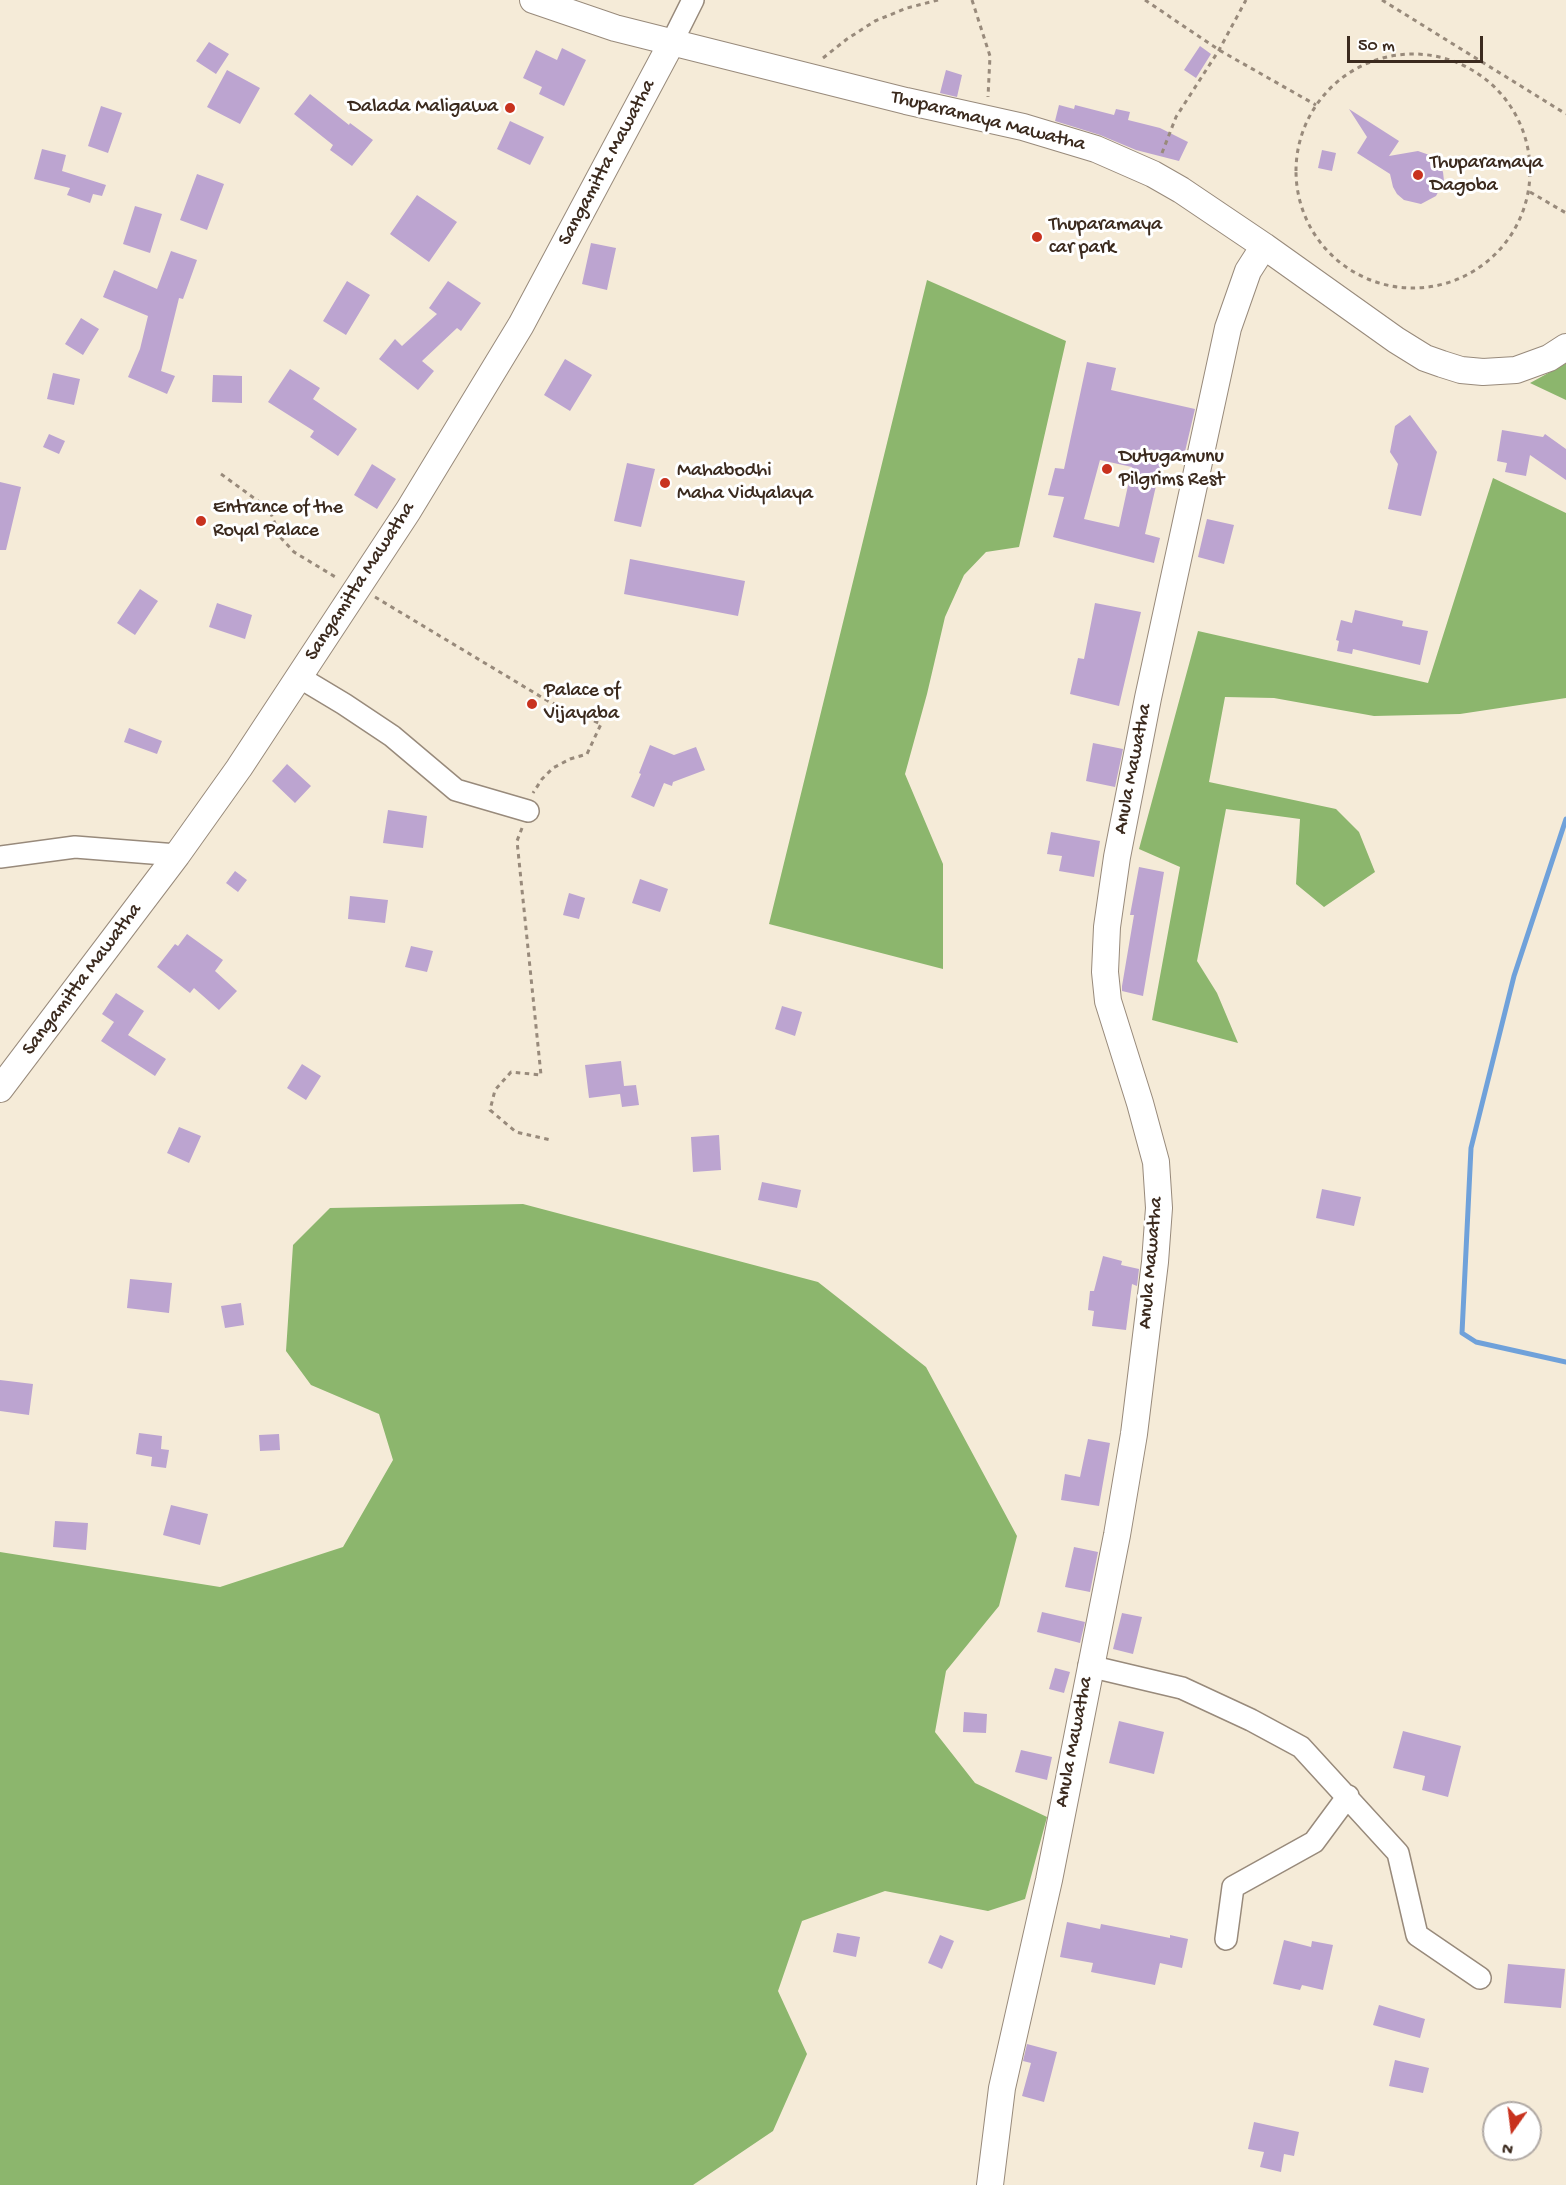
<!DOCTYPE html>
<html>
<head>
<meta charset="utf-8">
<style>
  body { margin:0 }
  #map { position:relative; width:1566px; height:2185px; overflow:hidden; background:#f5ebd8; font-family:"Gochi Hand",sans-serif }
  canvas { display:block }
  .north { position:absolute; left:1482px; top:2101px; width:60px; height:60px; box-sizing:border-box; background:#fff; border:2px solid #b1aaa5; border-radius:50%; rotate:194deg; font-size:16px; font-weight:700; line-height:24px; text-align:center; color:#3b2a1e }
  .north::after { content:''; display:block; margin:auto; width:21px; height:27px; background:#c8321e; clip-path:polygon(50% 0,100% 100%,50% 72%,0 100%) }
  .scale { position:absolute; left:1347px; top:36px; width:136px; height:27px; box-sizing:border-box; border:3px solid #3b2a1e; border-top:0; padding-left:8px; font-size:18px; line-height:21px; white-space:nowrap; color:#3b2a1e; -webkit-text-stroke:4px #fff; paint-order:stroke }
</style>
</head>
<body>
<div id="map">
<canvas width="1566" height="2185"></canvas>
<div class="north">N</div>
<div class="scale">50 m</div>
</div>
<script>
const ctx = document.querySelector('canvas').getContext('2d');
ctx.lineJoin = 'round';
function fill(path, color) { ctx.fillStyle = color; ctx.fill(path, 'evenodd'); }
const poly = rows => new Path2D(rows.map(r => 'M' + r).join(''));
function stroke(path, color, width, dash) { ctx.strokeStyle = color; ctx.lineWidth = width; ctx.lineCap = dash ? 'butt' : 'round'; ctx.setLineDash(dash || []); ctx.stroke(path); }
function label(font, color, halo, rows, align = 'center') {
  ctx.font = font + ' "Gochi Hand",sans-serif'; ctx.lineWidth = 6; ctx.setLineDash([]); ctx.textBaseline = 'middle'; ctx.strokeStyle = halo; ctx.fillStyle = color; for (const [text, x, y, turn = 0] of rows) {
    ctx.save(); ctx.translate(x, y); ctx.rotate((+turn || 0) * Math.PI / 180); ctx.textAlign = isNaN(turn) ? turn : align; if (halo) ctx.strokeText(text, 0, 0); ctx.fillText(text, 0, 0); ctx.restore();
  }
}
fill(poly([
  [927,280,1066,341,1019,547,986,552,964,575,945,617,927,694,905,774,943,864,943,969,769,924],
  [1566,363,1566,400,1530,383,1563,365],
  [1493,478,1566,513,1566,698,1460,714,1374,716,1274,698,1225,697,1209,782,1336,809,1359,832,1375,872,1324,907,1296,884,1300,819,1226,809,1197,961,1217,993,1238,1043,1152,1020,1180,867,1139,849,1198,631,1428,683],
  [523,1204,818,1282,926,1367,1017,1536,999,1606,946,1671,935,1732,975,1783,1047,1817,1025,1899,988,1911,885,1891,802,1921,778,1991,807,2054,773,2131,693,2185,0,2185,0,1552,220,1587,343,1547,393,1460,379,1414,311,1385,286,1351,293,1245,330,1208]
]), '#8cb66d');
stroke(poly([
  [1566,819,1514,976,1471,1148,1462,1333,1476,1342,1566,1362]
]), '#6fa1da', 5);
fill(poly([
  [209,42,229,54,216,74,196,61],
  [1200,46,1211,54,1196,78,1184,70],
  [562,48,586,60,564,106,539,94,542,87,523,78,536,50,557,60],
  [227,70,260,88,240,124,207,107],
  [946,70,962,75,957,97,940,93],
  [310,94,349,125,350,123,373,140,352,166,330,150,333,145,294,114],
  [1059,105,1074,109,1075,105,1114,115,1116,109,1130,112,1128,120,1160,128,1188,142,1179,161,1136,150,1100,135,1055,121],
  [101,106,122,113,108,153,88,146],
  [1349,109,1399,141,1389,156,1418,151,1435,157,1443,172,1444,181,1436,196,1421,204,1404,200,1397,194,1393,187,1390,174,1357,153,1367,137],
  [510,121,544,137,530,165,497,149],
  [42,149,66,155,62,171,106,185,102,196,93,194,90,203,67,195,70,188,34,179],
  [1322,150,1336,153,1332,171,1318,168],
  [197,174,224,184,207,230,180,220],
  [417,195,457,222,429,262,390,234],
  [135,206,162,214,150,253,123,244],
  [591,243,616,248,607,290,582,284],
  [171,251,197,260,183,299,179,298,161,371,175,376,167,394,128,377,140,349,148,316,103,297,114,270,157,289],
  [347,281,370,295,346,335,323,321],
  [448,281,481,303,461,331,457,328,422,361,434,371,418,390,379,359,395,339,402,346,437,314,429,308],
  [81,318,99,329,83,355,65,344],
  [565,359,592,375,570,411,544,395],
  [1087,362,1116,368,1111,390,1195,409,1183,460,1163,455,1145,534,1160,538,1154,563,1053,537,1064,497,1048,495,1055,468,1064,469],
  [1100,460,1132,467,1119,527,1084,519],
  [290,369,320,388,313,399,357,429,338,456,310,437,314,431,268,402],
  [53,373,80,379,74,405,47,399],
  [213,375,242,376,242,403,212,402],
  [1410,415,1437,452,1421,516,1388,509,1398,464,1390,452,1395,426],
  [1502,430,1543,437,1545,434,1566,449,1566,480,1530,455,1526,476,1505,472,1507,463,1497,461],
  [49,434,65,441,59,454,43,447],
  [627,463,655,469,641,527,614,521],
  [372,464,396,479,377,509,354,495],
  [0,482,21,487,6,550,0,550],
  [1207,519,1234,525,1224,564,1198,557],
  [630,559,745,581,738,616,624,594],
  [140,589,158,601,135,635,117,623],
  [217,603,252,615,245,639,209,627],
  [1095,603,1141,612,1119,706,1070,694,1078,658,1084,659],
  [1355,610,1403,621,1402,626,1428,631,1420,665,1353,649,1352,654,1337,651,1339,641,1336,640,1341,620,1352,623],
  [129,728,162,741,157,754,124,742],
  [1093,743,1123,749,1115,787,1086,781],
  [650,745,674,755,696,747,705,770,673,782,672,786,664,783,654,807,631,797,641,774,639,773],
  [287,764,311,786,295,803,272,781],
  [388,810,427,816,423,848,383,843],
  [1051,832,1100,841,1094,877,1059,871,1062,856,1047,854],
  [1139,867,1164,872,1143,996,1122,991,1122,986,1134,915,1130,915],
  [235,871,247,880,238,892,226,883],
  [640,879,668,889,660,912,632,903],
  [569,893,585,898,579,919,563,915],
  [350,896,388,900,385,923,348,919],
  [187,934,223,960,215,971,237,991,219,1010,194,988,190,993,157,967,175,944,178,946],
  [411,946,433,951,427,972,405,967],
  [116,993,144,1011,128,1035,166,1059,155,1076,101,1041,114,1022,102,1014],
  [782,1006,802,1012,795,1036,775,1029],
  [621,1061,624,1086,636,1085,639,1105,622,1107,620,1094,589,1098,585,1065],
  [302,1064,321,1076,306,1100,287,1088],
  [179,1127,201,1136,189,1163,167,1153],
  [719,1135,721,1170,693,1172,691,1137],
  [762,1182,801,1190,797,1208,758,1200],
  [1322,1189,1361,1197,1354,1226,1316,1218],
  [1103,1256,1122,1261,1121,1265,1139,1269,1137,1286,1132,1284,1126,1330,1092,1326,1094,1311,1088,1310,1090,1291,1094,1291],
  [130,1279,172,1283,169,1313,127,1308],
  [241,1303,244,1325,225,1328,221,1306],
  [0,1380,33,1384,29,1415,0,1411],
  [139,1433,162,1436,161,1449,169,1450,166,1468,151,1466,152,1457,136,1454],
  [279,1434,280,1450,260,1451,259,1435],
  [1088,1439,1110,1443,1099,1506,1061,1500,1065,1474,1080,1477],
  [171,1505,208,1514,200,1545,163,1535],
  [55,1521,88,1523,86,1550,53,1547],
  [1074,1547,1098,1552,1090,1592,1065,1587],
  [1042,1612,1085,1622,1080,1643,1037,1632],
  [1122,1613,1142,1617,1133,1654,1113,1649],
  [1055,1668,1070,1672,1064,1693,1049,1689],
  [964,1712,987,1714,986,1733,963,1732],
  [1119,1721,1164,1732,1154,1774,1109,1763],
  [1403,1731,1461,1746,1448,1797,1422,1790,1425,1776,1393,1768],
  [1021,1750,1052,1757,1047,1780,1015,1772],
  [1067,1922,1100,1929,1101,1924,1170,1938,1170,1935,1188,1939,1182,1968,1160,1963,1155,1985,1091,1972,1093,1963,1060,1957],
  [837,1933,860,1937,856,1957,833,1952],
  [940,1935,954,1941,942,1969,928,1963],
  [1284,1940,1311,1947,1312,1941,1333,1945,1323,1990,1302,1985,1300,1990,1273,1984],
  [1508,1964,1565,1969,1561,2008,1504,2003],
  [1379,2005,1425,2019,1420,2038,1373,2025],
  [1027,2044,1057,2052,1044,2102,1022,2096,1031,2063,1023,2061],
  [1395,2060,1429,2068,1423,2093,1389,2086],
  [1254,2122,1299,2132,1294,2156,1284,2154,1281,2172,1260,2167,1264,2152,1248,2149]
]), '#bca4d0');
const minor = poly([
  [672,42,693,0],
  [299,677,344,704,392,736,456,790,528,811],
  [0,857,75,847,177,855],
  [1089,1666,1182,1688,1251,1720,1301,1747,1398,1853,1417,1935,1480,1978],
  [1226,1939,1233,1887,1314,1842,1348,1796]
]);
const major = poly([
  [533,0,615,28,906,101,1023,127,1096,149,1153,174,1181,190,1264,246,1396,340,1425,358,1442,364,1461,370,1483,372,1516,370,1549,358,1566,347],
  [0,1089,177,855,239,768,408,511,521,325,672,42],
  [990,2185,1002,2088,1049,1880,1117,1535,1134,1434,1155,1262,1159,1208,1156,1162,1140,1103,1108,1001,1105,972,1107,927,1117,857,1148,698,1228,328,1248,271,1264,246]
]);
stroke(minor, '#988a7b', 24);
stroke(major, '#988a7b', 28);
stroke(poly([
  [972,0,990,56,988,97],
  [1145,0,1219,50,1316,105],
  [1382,0,1566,114],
  '1296 171a117 117 0 1 1 234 0a117 117 0 1 1-234 0Z',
  [823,58,847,39,875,21,907,8,938,0],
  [1162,153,1176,117,1219,50,1246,0],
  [1530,192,1566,213],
  [221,474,269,509,281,538,294,552,337,578],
  [375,597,548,701,601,724,587,754,570,759,553,768,542,779,533,793],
  [522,828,517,841,541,1075,511,1072,495,1090,490,1110,516,1132,551,1140]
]), '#988a7b', 3, [4.5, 4.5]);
stroke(minor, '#fff', 21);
stroke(major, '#fff', 26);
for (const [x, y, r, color] of [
  [510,108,6,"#c8321e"],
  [1418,175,6,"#c8321e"],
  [1037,237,6,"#c8321e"],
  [1107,469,6,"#c8321e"],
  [665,483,6,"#c8321e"],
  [201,521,6,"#c8321e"],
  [532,704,6,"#c8321e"]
]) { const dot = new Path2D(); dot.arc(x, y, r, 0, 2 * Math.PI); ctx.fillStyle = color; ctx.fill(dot); stroke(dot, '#fff', 2); }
label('20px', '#3b2a1e', '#fff', [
  ["Dalada Maligawa",498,108,"right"],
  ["Thuparamaya",1430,164],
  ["Dagoba",1430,187],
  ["Thuparamaya",1049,226],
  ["car park",1049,249],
  ["Dutugamunu",1119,458],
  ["Pilgrims Rest",1119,481],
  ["Mahabodhi",677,472],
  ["Maha Vidyalaya",677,495],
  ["Entrance of the",213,509],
  ["Royal Palace",213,532],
  ["Palace of",544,692],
  ["Vijayaba",544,715]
], 'left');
label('20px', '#3b2a1e', '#fff', [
  ["Thuparamaya Mawatha",988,122,14],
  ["Sangamitta Mawatha",608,163,-62],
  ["Sangamitta Mawatha",361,582,-57],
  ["Anula Mawatha",1134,769,-79],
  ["Sangamitta Mawatha",83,980,-53],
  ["Anula Mawatha",1152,1263,-85],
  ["Anula Mawatha",1075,1742,-79]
]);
</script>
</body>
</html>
